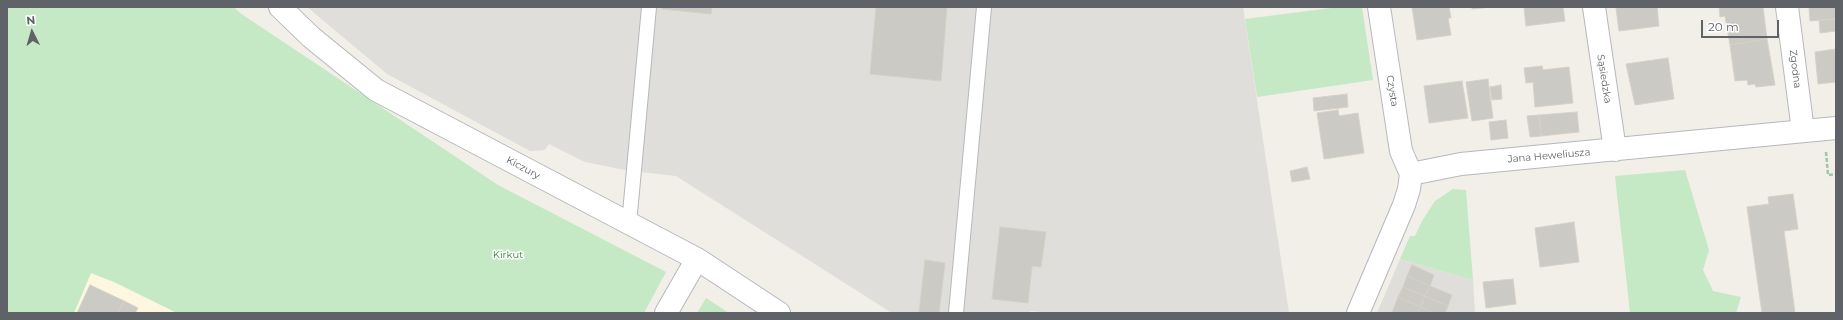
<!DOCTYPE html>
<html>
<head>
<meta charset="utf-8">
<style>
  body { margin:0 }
  #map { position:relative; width:1843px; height:320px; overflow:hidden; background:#f1efe8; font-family:Montserrat,sans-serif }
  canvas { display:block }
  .frame { position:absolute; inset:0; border:8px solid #5f6368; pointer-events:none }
  .north { position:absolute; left:12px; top:12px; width:40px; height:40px; -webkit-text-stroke:3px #fff; paint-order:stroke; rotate:355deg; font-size:11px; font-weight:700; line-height:16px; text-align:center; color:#5f6368 }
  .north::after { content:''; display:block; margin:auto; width:14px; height:18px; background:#5f6368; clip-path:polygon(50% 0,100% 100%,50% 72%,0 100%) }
  .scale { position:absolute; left:1701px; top:20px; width:78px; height:18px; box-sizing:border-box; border:2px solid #5f6368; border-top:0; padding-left:5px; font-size:12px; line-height:14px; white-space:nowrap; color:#5f6368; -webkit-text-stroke:3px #fff; paint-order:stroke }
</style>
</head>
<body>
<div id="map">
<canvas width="1843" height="320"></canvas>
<div class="frame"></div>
<div class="north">N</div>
<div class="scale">20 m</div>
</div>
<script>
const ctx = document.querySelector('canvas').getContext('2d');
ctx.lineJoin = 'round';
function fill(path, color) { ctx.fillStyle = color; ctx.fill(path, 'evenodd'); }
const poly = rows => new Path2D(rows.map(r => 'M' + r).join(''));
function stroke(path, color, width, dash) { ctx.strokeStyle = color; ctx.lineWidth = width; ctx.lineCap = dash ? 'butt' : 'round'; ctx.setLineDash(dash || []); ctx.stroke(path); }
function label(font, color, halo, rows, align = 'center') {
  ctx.font = font + ' Montserrat,sans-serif'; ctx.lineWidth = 3; ctx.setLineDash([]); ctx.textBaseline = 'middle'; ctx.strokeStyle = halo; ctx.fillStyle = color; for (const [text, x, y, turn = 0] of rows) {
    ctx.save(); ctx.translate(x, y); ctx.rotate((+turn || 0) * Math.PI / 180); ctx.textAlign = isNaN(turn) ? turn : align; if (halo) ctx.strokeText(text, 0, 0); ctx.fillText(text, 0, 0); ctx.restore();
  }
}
fill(poly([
  [91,273,114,282,177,313,74,313]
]), '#fef7e0');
fill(poly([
  [307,7,1243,7,1289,313,1055,313,1030,311,1029,313,892,313,676,176,625,170,585,162,549,144,545,150,530,151,387,74],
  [1400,259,1473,280,1475,313,1377,313]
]), '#e0deda');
fill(poly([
  [7,7,234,7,240,13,498,185,666,272,644,313,177,313,114,282,91,273,74,313,7,313],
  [1339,7,1362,7,1373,80,1257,97,1245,19],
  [1685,170,1709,250,1703,270,1713,291,1741,297,1736,313,1630,313,1615,176],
  [1453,189,1466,190,1473,280,1400,259,1410,236,1415,236,1422,221,1435,201],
  [706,298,729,313,697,313]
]), '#c5e8c5');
const building = poly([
  [662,7,712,7,711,14,662,9,662,7],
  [876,7,947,7,941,81,870,74,876,7],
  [1412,7,1449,7,1451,18,1448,18,1451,35,1417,40,1412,7],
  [1472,7,1491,7,1472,9,1472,7],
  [1524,7,1563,7,1565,21,1526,26,1524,7],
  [1620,7,1657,7,1659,26,1619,31,1616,8,1620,7],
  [1719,7,1763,7,1767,39,1730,45,1725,16,1720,17,1719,7],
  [1809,7,1836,7,1836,19,1810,21,1809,7],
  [1836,19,1836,31,1820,33,1819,20,1836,19],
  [1767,39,1775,85,1756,87,1755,84,1748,85,1747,80,1735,81,1730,45,1767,39],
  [1836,49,1836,82,1818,84,1815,52,1836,49],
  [1668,58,1674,99,1635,105,1626,64,1668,58],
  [1542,66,1543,70,1569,67,1573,103,1535,107,1533,82,1526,83,1524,68,1542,66],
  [1488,79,1493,118,1472,121,1466,82,1488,79],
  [1462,81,1468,118,1429,123,1424,86,1462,81],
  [1501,85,1502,99,1492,100,1490,87,1501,85],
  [1347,94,1348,107,1314,111,1313,98,1347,94],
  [1338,110,1339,116,1358,113,1364,153,1324,159,1317,113,1338,110],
  [1577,112,1579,132,1541,136,1539,115,1577,112],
  [1539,115,1541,136,1530,137,1527,116,1539,115],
  [1506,120,1508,138,1491,140,1489,122,1506,120],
  [1307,167,1310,179,1292,182,1290,171,1307,167],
  [1793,194,1798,229,1784,231,1795,313,1762,313,1747,207,1769,204,1768,197,1793,194],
  [1574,222,1579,262,1540,267,1535,228,1574,222],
  [1000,227,1046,232,1041,267,1032,266,1028,303,992,299,1000,227],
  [925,260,945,263,939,313,919,313,925,260],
  [1412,265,1434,275,1430,286,1407,276,1412,265],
  [1407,276,1430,286,1425,296,1403,287,1407,276],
  [1513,279,1516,304,1486,308,1483,282,1513,279],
  [90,285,124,301,118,313,77,313,90,285],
  [1430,286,1452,295,1448,306,1425,296,1430,286],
  [1403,287,1425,296,1421,307,1398,297,1403,287],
  [1425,296,1448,306,1445,313,1434,313,1421,307,1425,296],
  [1398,297,1421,307,1418,313,1392,313,1398,297],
  [124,301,138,308,135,313,118,313,124,301],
  [1421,307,1434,313,1418,313,1421,307]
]);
fill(building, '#cccac5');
stroke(building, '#d6d1c6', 1);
const service = poly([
  [629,224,649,7],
  [956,313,984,7]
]);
const minor = poly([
  [280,7,311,37,376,90,697,259,779,313],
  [1379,7,1401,151,1411,174],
  [1594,7,1615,150],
  [1787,7,1803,131],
  [1411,174,1461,164,1836,128],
  [666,313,697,259],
  [1358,313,1404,205,1409,189,1411,174]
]);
stroke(service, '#b5b8bc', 16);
stroke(minor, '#b5b8bc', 24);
stroke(poly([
  [1826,152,1828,175,1836,174]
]), '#9cc7a9', 2.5, [4, 2]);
stroke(service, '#fff', 14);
stroke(minor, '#fff', 22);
label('10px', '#5f6368', '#fff', [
  ["Zgodna",1795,69,83],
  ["Sąsiedzka",1604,79,81],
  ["Czysta",1392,91,81],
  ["Jana Heweliusza",1549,156,-5],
  ["Kiczury",523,168,28]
]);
label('10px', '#348238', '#fff', [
  ["Kirkut",508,255]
]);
</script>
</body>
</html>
